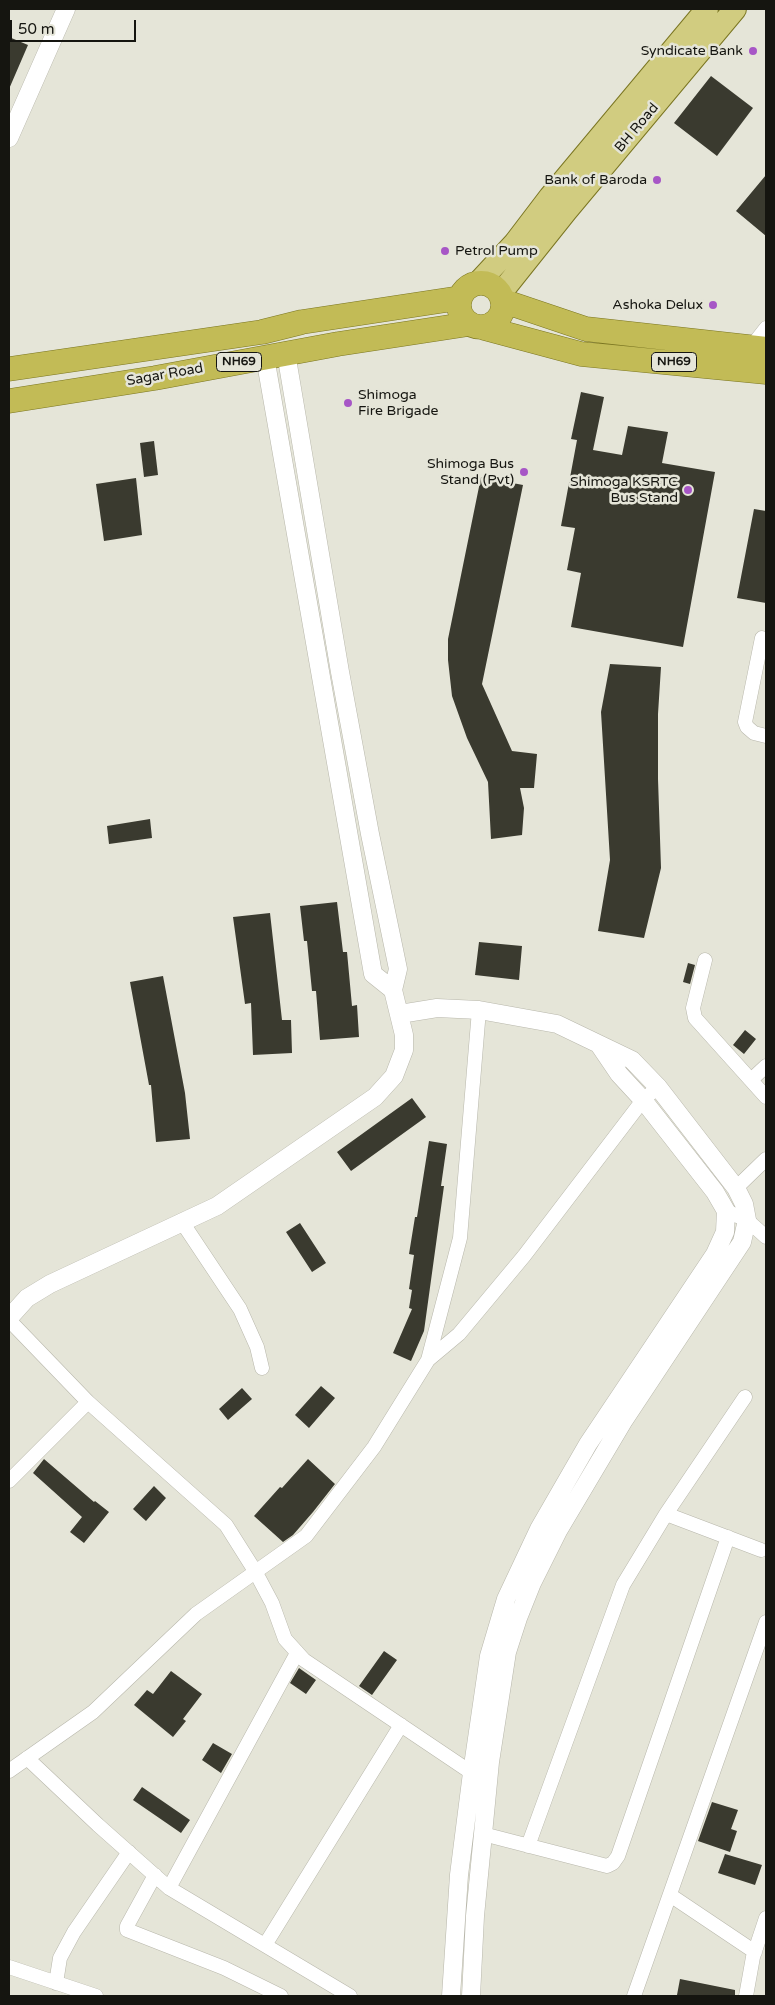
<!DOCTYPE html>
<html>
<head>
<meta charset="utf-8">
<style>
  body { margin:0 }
  #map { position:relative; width:775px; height:2005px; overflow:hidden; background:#e5e5d8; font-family:"Varela Round",sans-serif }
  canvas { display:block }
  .frame { position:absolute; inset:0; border:10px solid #151510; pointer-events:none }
  .scale { position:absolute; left:10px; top:20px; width:126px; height:22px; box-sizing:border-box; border:2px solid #151510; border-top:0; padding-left:6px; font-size:15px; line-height:18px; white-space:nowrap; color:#151510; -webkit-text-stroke:4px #e5e5d8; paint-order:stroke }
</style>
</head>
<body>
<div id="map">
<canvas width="775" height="2005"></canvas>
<div class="frame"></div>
<div class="scale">50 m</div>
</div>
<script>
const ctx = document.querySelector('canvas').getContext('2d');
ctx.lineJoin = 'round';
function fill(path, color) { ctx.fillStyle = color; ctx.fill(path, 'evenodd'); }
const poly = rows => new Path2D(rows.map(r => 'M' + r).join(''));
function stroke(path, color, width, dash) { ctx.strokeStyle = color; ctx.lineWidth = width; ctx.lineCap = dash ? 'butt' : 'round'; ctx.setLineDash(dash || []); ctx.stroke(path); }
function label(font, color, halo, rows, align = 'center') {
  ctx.font = font + ' "Varela Round",sans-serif'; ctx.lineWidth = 5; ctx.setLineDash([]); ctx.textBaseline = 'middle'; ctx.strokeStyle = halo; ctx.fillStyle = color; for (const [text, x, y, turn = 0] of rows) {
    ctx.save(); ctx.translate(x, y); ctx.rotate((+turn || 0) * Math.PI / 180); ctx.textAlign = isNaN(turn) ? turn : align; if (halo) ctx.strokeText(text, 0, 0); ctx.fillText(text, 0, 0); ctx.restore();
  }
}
fill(poly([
  [9,37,28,45,9,89],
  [711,76,753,108,717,156,674,123],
  [766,175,766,236,736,211],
  [581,392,604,397,593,450,622,455,628,426,668,432,662,463,715,472,683,647,571,627,581,573,567,570,575,528,561,526,577,440,571,439],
  [154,441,158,475,144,477,140,443],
  [481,477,523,485,482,684,512,751,537,754,534,788,520,788,524,808,522,835,491,839,488,782,467,738,452,696,448,660,448,639],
  [136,478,142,535,104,541,96,484],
  [754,509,766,511,766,603,737,598],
  [610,664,661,667,658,714,658,779,661,868,644,938,598,931,610,860,601,712],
  [150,819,152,838,109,844,107,826],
  [337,902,343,952,347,952,352,1006,357,1005,359,1037,320,1040,316,991,312,991,307,941,304,941,300,906],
  [270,913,282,1020,291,1020,292,1053,253,1055,251,1003,245,1004,233,917],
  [479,942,522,946,519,980,475,975],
  [688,963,695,965,690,984,683,982],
  [163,976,185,1093,190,1139,156,1142,151,1085,149,1085,130,982],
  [745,1030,756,1039,744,1054,733,1045],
  [412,1098,426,1117,351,1171,337,1152],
  [429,1141,447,1144,441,1186,444,1186,424,1331,411,1361,393,1353,412,1309,409,1308,412,1290,409,1289,414,1255,409,1254,415,1217,417,1217],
  [300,1223,326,1263,312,1272,286,1232],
  [321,1386,335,1398,309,1428,295,1415],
  [242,1388,252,1399,228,1420,219,1409],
  [44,1459,94,1502,95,1501,109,1512,84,1543,70,1532,82,1517,33,1473],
  [308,1459,335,1484,313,1512,293,1535,283,1542,254,1516,280,1487,282,1488],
  [154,1486,166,1498,146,1521,133,1509],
  [384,1651,397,1660,372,1695,359,1686],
  [299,1668,316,1680,306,1694,290,1683],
  [171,1671,202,1694,183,1719,186,1721,173,1737,134,1705,147,1690,153,1694],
  [213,1743,232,1754,221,1773,202,1760],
  [142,1787,190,1820,181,1833,133,1800],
  [712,1802,738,1810,731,1829,737,1831,730,1852,698,1841],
  [725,1854,762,1865,755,1885,718,1873],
  [680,1979,735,1990,735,1996,677,1995]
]), '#3a3a2f');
const minor = poly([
  [752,346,766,328],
  [762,638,745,722,747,727,754,733,766,736],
  [705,960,693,1008,695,1018,766,1097],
  [751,1080,766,1066],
  [736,1188,766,1159],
  [726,1211,747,1220,766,1237],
  [182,1222,240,1309,257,1347,262,1368],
  [9,1320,88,1402,226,1525,255,1571,272,1603,285,1639,304,1660,472,1773],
  [428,1360,459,1334,524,1256,643,1100,658,1087],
  [9,1481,88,1402],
  [666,1514,761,1550],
  [27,1758,98,1825,169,1888,350,1996],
  [9,1771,93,1712,196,1614,306,1536,374,1447,428,1360,460,1238,479,1010],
  [483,1834,607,1866,613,1863,618,1856,728,1537],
  [528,1846,623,1585,666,1514,745,1397],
  [155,1875,127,1926,127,1930,224,1968,281,1996],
  [169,1888,297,1653],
  [670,1895,755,1952],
  [265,1945,401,1725],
  [9,1967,96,1996],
  [56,1983,60,1958,74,1932,129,1852],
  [634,1996,766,1622],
  [746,1996,753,1957,766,1918]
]);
const tertiary = poly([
  [9,138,66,9],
  [265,357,373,974,393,990],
  [400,1014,437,1008,479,1010,557,1024,632,1060,658,1087,736,1188,744,1204,747,1220,742,1242,624,1420,558,1531,532,1583,518,1618,507,1652,490,1762,475,1916,471,1996],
  [9,1318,27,1298,50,1284,217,1206,375,1097,394,1076,404,1050,404,1035,393,990,398,969,370,834,340,672,286,353],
  [451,1996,459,1875,472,1773,489,1656,506,1599,539,1529,588,1444,715,1254,725,1232,726,1211,715,1192,643,1100,619,1074,600,1046]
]);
const primary = poly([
  [478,283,515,243,550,197,707,9],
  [500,294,567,210,735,9]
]);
const trunk = poly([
  '459 305a22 22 0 1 1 44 0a22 22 0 1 1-44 0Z',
  [503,301,586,329,766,349],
  [484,328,581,354,766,372],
  [9,369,262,332,302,322,460,298],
  [9,401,155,378,338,344,469,324]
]);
stroke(minor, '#b8b7ab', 15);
stroke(tertiary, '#b8b7ab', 19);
stroke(primary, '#7b7622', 24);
stroke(trunk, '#7b7622', 25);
stroke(minor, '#fff', 14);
stroke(tertiary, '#fff', 18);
stroke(primary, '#d1cc80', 22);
stroke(trunk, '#c2bb56', 24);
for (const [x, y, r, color] of [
  [753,51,5,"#a756c6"],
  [657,180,5,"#a756c6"],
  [445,251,5,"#a756c6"],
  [713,305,5,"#a756c6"],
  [348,403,5,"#a756c6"],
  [524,472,5,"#a756c6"],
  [688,490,5,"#a756c6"]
]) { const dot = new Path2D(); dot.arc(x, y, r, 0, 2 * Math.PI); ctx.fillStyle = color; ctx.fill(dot); stroke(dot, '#e5e5d8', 2); }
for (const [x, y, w] of [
  [239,362,45],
  [674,362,45]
]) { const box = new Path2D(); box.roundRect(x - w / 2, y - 9.5, w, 19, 4); ctx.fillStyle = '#e5e5d8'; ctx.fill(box); stroke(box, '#151510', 1); }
label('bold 12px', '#151510', null, [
  ["NH69",239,362],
  ["NH69",674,362]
]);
label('14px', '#151510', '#e5e5d8', [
  ["Syndicate Bank",743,51],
  ["Bank of Baroda",647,180],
  ["Petrol Pump",455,251,"left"],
  ["Ashoka Delux",703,305],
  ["Shimoga",358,395,"left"],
  ["Fire Brigade",358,411,"left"],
  ["Shimoga Bus",514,464],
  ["Stand (Pvt)",514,480],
  ["Shimoga KSRTC",678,482],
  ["Bus Stand",678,498]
], 'right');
label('14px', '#151510', '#e5e5d8', [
  ["BH Road",637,128,-50],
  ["Sagar Road",165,375,-10]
]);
</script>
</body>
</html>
